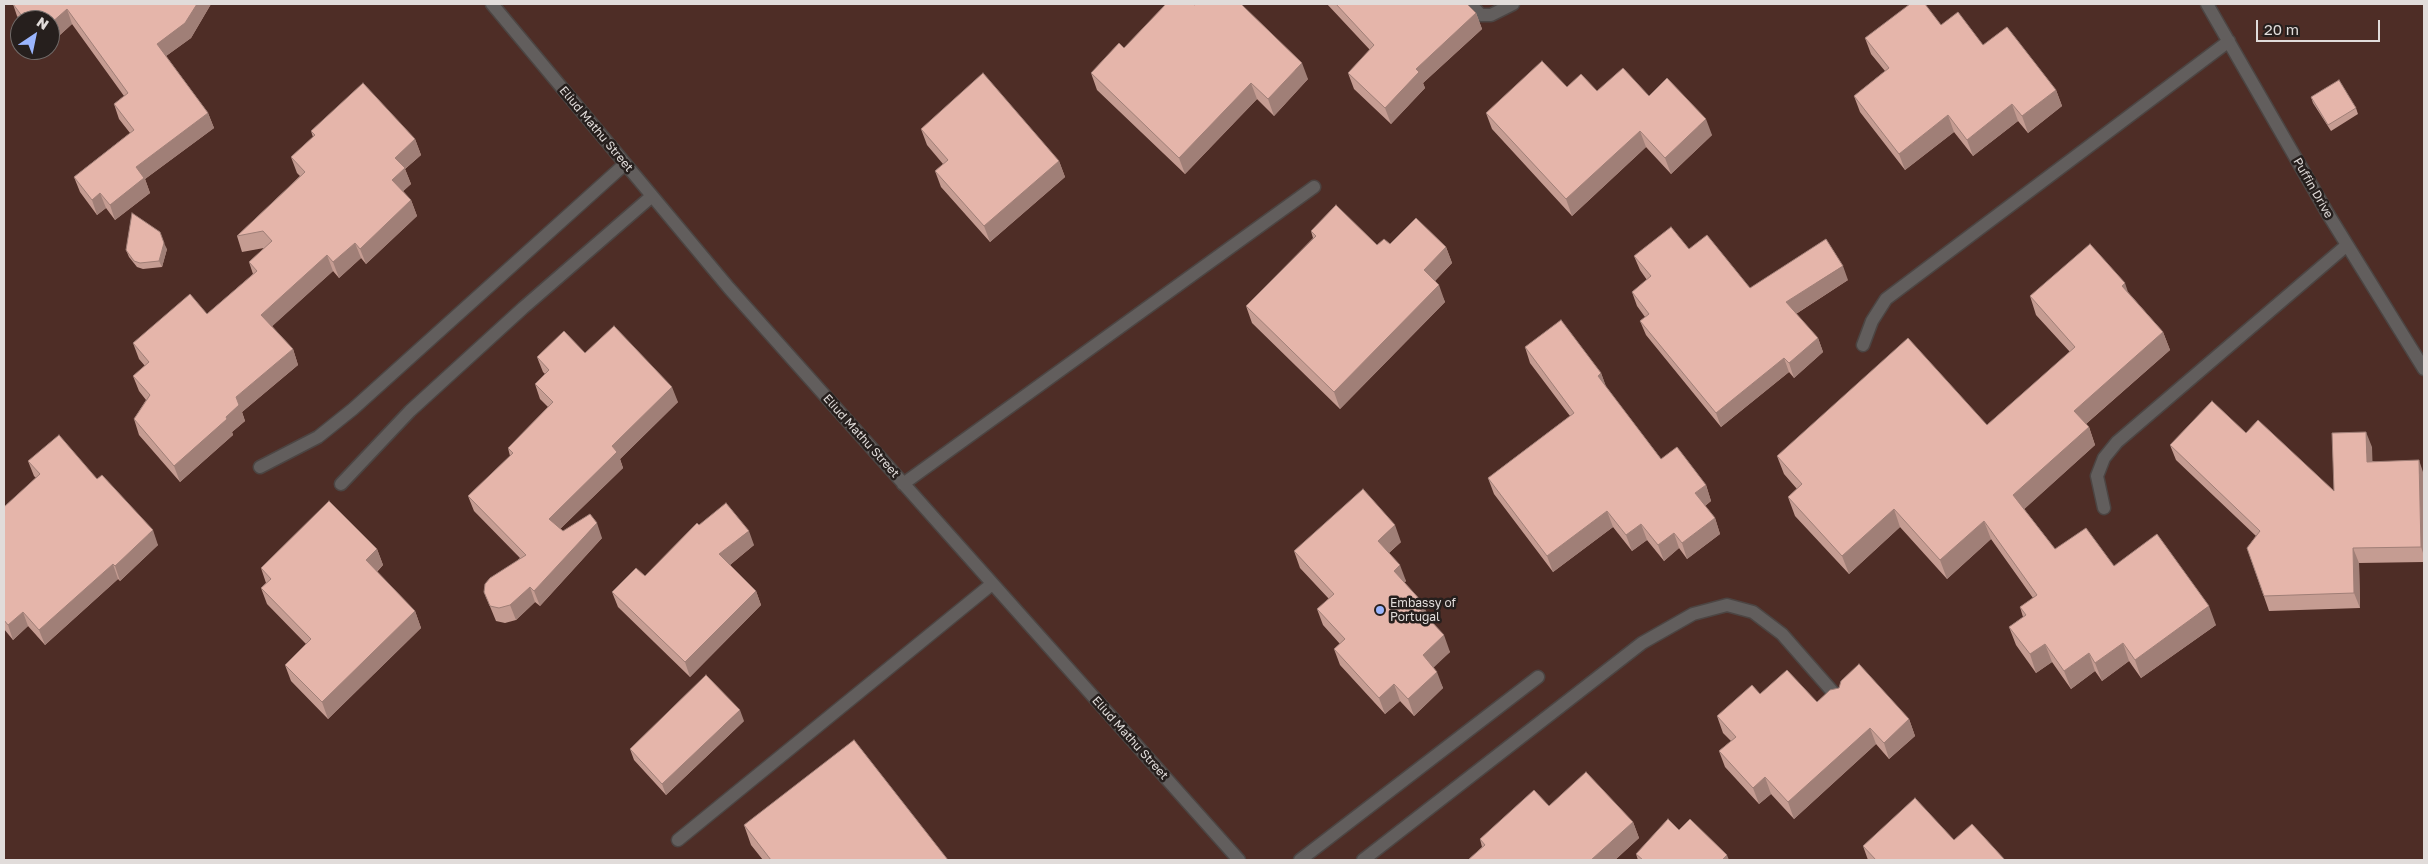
<!DOCTYPE html>
<html>
<head>
<meta charset="utf-8">
<style>
  body { margin:0 }
  #map { position:relative; width:2428px; height:864px; overflow:hidden; background:#302826; font-family:"Golos Text",sans-serif }
  canvas { display:block }
  .frame { position:absolute; inset:0; border:5px solid #e1dcda; pointer-events:none }
  .north { position:absolute; left:10px; top:10px; width:50px; height:50px; box-sizing:border-box; background:#261f1d; border:1px solid #716b69; border-radius:50%; rotate:34deg; font-size:14px; font-weight:700; line-height:20px; text-align:center; color:#e1dcda }
  .north::after { content:''; display:block; margin:auto; width:18px; height:22px; background:#9ab5fd; clip-path:polygon(50% 0,100% 100%,50% 72%,0 100%) }
  .scale { position:absolute; left:2256px; top:20px; width:124px; height:22px; box-sizing:border-box; border:2px solid #e1dcda; border-top:0; padding-left:6px; font-size:15px; line-height:18px; white-space:nowrap; color:#e1dcda; -webkit-text-stroke:4px #261f1d; paint-order:stroke }
</style>
</head>
<body>
<div id="map">
<canvas width="2428" height="864"></canvas>
<div class="frame"></div>
<div class="north">N</div>
<div class="scale">20 m</div>
</div>
<script>
const ctx = document.querySelector('canvas').getContext('2d');
ctx.lineJoin = 'round';
function fill(path, color) { ctx.fillStyle = color; ctx.fill(path, 'evenodd'); }
const poly = rows => new Path2D(rows.map(r => 'M' + r).join(''));
function stroke(path, color, width, dash) { ctx.strokeStyle = color; ctx.lineWidth = width; ctx.lineCap = dash ? 'butt' : 'round'; ctx.setLineDash(dash || []); ctx.stroke(path); }
function label(font, color, halo, rows, align = 'center') {
  ctx.font = font + ' "Golos Text",sans-serif'; ctx.lineWidth = 5; ctx.setLineDash([]); ctx.textBaseline = 'middle'; ctx.strokeStyle = halo; ctx.fillStyle = color; for (const [text, x, y, turn = 0] of rows) {
    ctx.save(); ctx.translate(x, y); ctx.rotate((+turn || 0) * Math.PI / 180); ctx.textAlign = isNaN(turn) ? turn : align; if (halo) ctx.strokeText(text, 0, 0); ctx.fillText(text, 0, 0); ctx.restore();
  }
}
fill(poly([
  [4,4,2424,4,2424,860,4,860],
  [20,20,50,20,50,50,20,50]
]), '#4e2d26');
const minor = poly([
  [492,4,729,288,1239,860],
  [1470,4,1481,15,1491,15,1513,4],
  [2207,4,2328,214,2424,369],
  [1863,345,1872,321,1886,299,2229,41],
  [260,467,318,437,353,409,625,164],
  [341,484,410,411,523,308,652,196],
  [903,484,1314,187],
  [2104,508,2097,476,2104,458,2117,442,2347,245],
  [678,840,992,584],
  [1300,860,1538,677],
  [1363,860,1642,643,1693,614,1727,605,1753,612,1782,634,1839,699]
]);
stroke(minor, '#4c4543', 15);
stroke(minor, '#625e5d', 12);
fill(poly([
  [13,4,211,4,191,38,166,56,208,113,214,128,145,179,150,193,115,220,106,208,97,215,80,192,74,177,130,133,119,119,114,104,124,96,72,24,50,44,50,20,20,20,17,16],
  [1327,4,1467,4,1476,13,1482,29,1423,83,1425,88,1391,124,1354,89,1348,73,1370,50],
  [1195,5,1308,79,1274,116,1257,99,1185,174,1097,90,1091,73,1124,48],
  [1941,25,1983,45,2056,90,2062,106,2028,133,2018,121,1973,156,1954,132,1905,170,1860,112,1854,96,1885,71,1871,54,1865,38],
  [1567,87,1597,91,1649,96,1712,135,1671,174,1646,147,1572,216,1492,129,1486,113],
  [2311,97,2356,108,2358,114,2331,131,2313,103],
  [921,129,1059,161,1065,177,990,242,941,187,935,171,943,164,927,145],
  [311,131,415,139,421,155,405,169,411,184,403,191,411,200,417,216,366,264,361,258,339,278,333,271,272,326,293,349,298,365,242,412,245,421,232,432,233,435,180,482,139,435,134,419,146,400,139,391,133,376,145,366,139,359,133,343,207,314,253,274,249,262,264,248,242,252,237,236,300,176,297,173,291,157,313,137],
  [1311,231,1377,245,1390,244,1446,247,1452,263,1435,281,1445,302,1340,409,1252,323,1246,306,1313,238],
  [167,249,162,267,143,269,137,267,129,257,126,250],
  [1689,249,1750,288,1848,280,1796,314,1818,338,1823,352,1794,378,1789,372,1721,427,1646,335,1640,321,1645,317,1637,306,1632,292,1647,280,1640,270,1634,256],
  [2128,292,2163,332,2170,350,2086,424,2089,427,2095,445,2024,509,2055,549,2114,566,2216,625,2141,678,2129,661,2102,681,2095,671,2071,689,2052,662,2036,673,2016,645,2009,627,2023,617,2020,607,2033,598,1991,539,1947,579,1900,527,1849,574,1795,516,1788,497,1797,489,1784,474,1777,456,1987,425,2070,352,2036,315,2030,296],
  [1525,347,1601,373,1606,387,1661,459,1706,485,1711,501,1705,506,1715,518,1720,534,1687,559,1679,548,1664,561,1647,540,1632,551,1613,527,1553,572,1494,494,1488,478,1570,416,1530,363],
  [585,353,678,402,620,459,623,468,560,529,563,531,602,538,540,606,535,602,516,620,505,623,496,621,484,592,520,558,474,511,468,496,510,456,508,448,548,407,540,399,535,384,545,374,543,372,537,357],
  [2170,445,2334,491,2372,447,2372,461,2424,475,2424,562,2359,563,2360,608,2269,611,2247,548,2256,536,2176,460],
  [28,461,97,479,158,545,120,581,118,579,45,645,28,626,13,640,4,629,4,507,36,478,34,476],
  [699,525,754,545,730,565,756,591,761,605,690,677,618,607,612,592,645,576],
  [1401,542,1389,553,1406,581,1404,583,1450,652,1433,667,1443,688,1414,716,1400,701,1385,714,1340,665,1334,649,1340,644,1323,625,1317,609,1329,599,1300,568,1294,551],
  [377,549,383,565,377,572,415,611,421,628,328,719,291,681,285,665,306,644,267,604,261,588,266,583,261,568],
  [1839,688,1909,719,1915,736,1889,759,1876,744,1794,819,1771,794,1759,804,1725,767,1719,751,1731,741,1723,733,1717,716,1760,694,1817,702],
  [744,721,666,795,634,760,630,749],
  [1549,806,1633,822,1639,838,1615,860,1468,860,1482,847,1480,839],
  [744,825,948,860,763,860,751,845],
  [1679,830,1729,860,1638,860,1636,854],
  [1954,840,2005,860,1868,860,1863,846]
]), '#c59c92');
fill(poly([
  [197,4,211,4,191,38,162,59,157,44],
  [67,9,72,24,50,44,50,24],
  [1476,13,1482,29,1423,83,1425,88,1391,124,1385,108,1416,69],
  [1302,63,1308,79,1274,116,1268,99],
  [1251,83,1257,99,1185,174,1179,158],
  [2056,90,2062,106,2028,133,2022,116],
  [2012,104,2018,121,1973,156,1967,140],
  [208,113,214,128,145,179,150,193,115,220,110,205,136,167],
  [1948,115,1954,132,1905,170,1899,154],
  [1706,119,1712,135,1671,174,1665,158],
  [1640,131,1646,147,1572,216,1566,199],
  [415,139,421,155,405,169,411,184,398,196,392,180,395,158],
  [1059,161,1065,177,990,242,984,226],
  [100,193,106,208,97,215,92,200],
  [411,200,417,216,366,264,360,249],
  [164,243,167,249,162,267,159,261],
  [355,243,361,258,339,278,333,262],
  [1446,247,1452,263,1430,286,1424,270],
  [327,255,333,271,267,331,261,315],
  [1843,266,1848,280,1791,317,1786,302],
  [2125,283,2131,301,2122,286],
  [1439,285,1445,302,1340,409,1334,392],
  [2163,332,2170,350,2080,429,2074,411],
  [1818,338,1823,352,1794,378,1789,363],
  [293,349,298,365,242,412,245,421,232,432,233,435,180,482,174,466,226,417,236,397],
  [1784,358,1789,372,1721,427,1716,413],
  [1601,373,1607,389,1598,376],
  [672,387,678,402,620,459,623,468,555,534,549,519,612,446],
  [2089,427,2095,445,2020,513,2013,495],
  [2366,432,2372,447,2373,477,2367,462],
  [2419,460,2424,475,2424,556,2421,547],
  [1706,485,1711,501,1701,509,1695,493],
  [1894,509,1900,527,1849,574,1842,556],
  [1607,511,1613,527,1553,572,1547,556],
  [1715,518,1720,534,1687,559,1682,543],
  [1984,521,1991,539,1947,579,1940,560],
  [597,523,602,538,540,606,534,591],
  [1641,524,1647,540,1632,551,1626,535],
  [1395,525,1401,542,1384,557,1378,541],
  [153,530,158,545,120,581,115,566],
  [749,531,754,545,725,569,719,554],
  [1674,533,1679,548,1664,561,1658,545],
  [2353,548,2359,563,2360,608,2354,593],
  [377,549,383,565,371,577,366,560],
  [113,564,118,579,45,645,39,630],
  [1400,565,1406,581,1400,587,1394,571],
  [530,587,535,602,516,620,510,605],
  [756,591,761,605,690,677,685,662],
  [1423,603,1429,619,1418,607],
  [2209,606,2216,625,2141,678,2135,660],
  [415,611,421,628,328,719,322,702],
  [23,612,28,626,13,640,8,625],
  [1444,635,1450,652,1429,672,1423,655],
  [2123,643,2129,661,2102,681,2095,663],
  [2045,644,2052,662,2036,673,2030,654],
  [2089,653,2095,671,2071,689,2064,671],
  [1437,672,1443,688,1414,716,1408,699],
  [1394,684,1400,701,1385,714,1379,698],
  [740,710,744,721,666,795,662,784],
  [1909,719,1915,736,1889,759,1884,743],
  [1870,728,1876,744,1794,819,1788,802],
  [1765,777,1771,794,1759,804,1753,788],
  [1633,822,1639,838,1615,860,1591,860],
  [1727,855,1729,860,1722,860]
]), '#a07f77');
const building = poly([
  [13,4,197,4,185,23,157,44,208,113,136,167,144,178,110,205,100,193,92,200,74,177,134,130,114,104,128,93,67,9,50,24,50,20,25,20,13,4],
  [1166,4,1193,4,1195,5,1196,4,1241,4,1302,63,1268,99,1251,83,1179,158,1091,73,1119,43,1124,48,1166,4],
  [1336,4,1467,4,1476,13,1416,69,1419,72,1385,108,1348,73,1374,45,1336,4],
  [1910,4,1925,4,1941,25,1958,12,1983,45,2007,27,2056,90,2022,116,2012,104,1967,140,1948,115,1899,154,1854,96,1889,68,1865,38,1910,4],
  [1542,61,1567,87,1581,74,1597,91,1623,68,1649,96,1667,78,1706,119,1665,158,1640,131,1566,199,1486,113,1542,61],
  [983,73,1059,161,984,226,935,171,948,160,921,129,983,73],
  [2339,80,2356,108,2328,125,2311,97,2339,80],
  [363,83,415,139,395,158,405,168,392,180,411,200,360,249,355,243,333,262,327,255,261,315,293,349,236,397,239,405,226,417,227,419,174,466,134,419,150,395,133,376,149,362,133,343,190,294,207,314,257,271,249,262,272,241,263,231,237,236,305,172,291,157,315,135,311,131,363,83],
  [1336,205,1377,245,1384,239,1390,244,1416,218,1446,247,1424,270,1439,285,1334,392,1246,306,1316,236,1311,231,1336,205],
  [132,213,160,232,164,243,159,261,140,263,134,261,126,250,132,213],
  [1671,227,1689,249,1707,235,1750,288,1826,239,1843,266,1786,302,1818,338,1789,363,1784,358,1716,413,1640,321,1649,314,1632,292,1651,276,1634,256,1671,227],
  [2090,244,2125,283,2122,286,2163,332,2074,411,2089,427,2013,495,2055,549,2086,528,2114,566,2157,534,2209,606,2135,660,2123,643,2095,663,2089,653,2064,671,2045,644,2030,654,2009,627,2026,615,2020,607,2037,595,1984,521,1940,560,1894,509,1842,556,1788,497,1802,484,1777,456,1908,338,1987,425,2075,347,2030,296,2090,244],
  [1561,320,1601,373,1598,376,1661,459,1677,447,1706,485,1695,493,1715,518,1682,543,1674,533,1658,545,1641,524,1626,535,1607,511,1547,556,1488,478,1574,413,1525,347,1561,320],
  [614,326,672,387,612,446,617,452,549,519,563,531,590,514,597,523,534,591,530,587,510,605,499,608,490,606,484,592,485,584,490,578,526,555,468,496,513,453,508,448,553,402,535,384,549,370,537,357,564,331,585,353,614,326],
  [2212,401,2246,433,2258,420,2334,491,2332,433,2366,432,2367,462,2419,460,2421,547,2353,548,2354,593,2264,596,2247,548,2260,531,2170,445,2212,401],
  [59,435,97,479,102,475,153,530,115,566,113,564,39,630,23,612,8,625,4,620,4,507,40,474,28,461,59,435],
  [1363,489,1395,525,1378,541,1400,565,1394,571,1423,603,1418,607,1444,635,1423,655,1437,672,1408,699,1394,684,1379,698,1334,649,1345,639,1317,609,1334,594,1294,551,1363,489],
  [329,501,377,549,366,560,415,611,322,702,285,665,311,639,261,588,271,579,261,568,329,501],
  [726,503,749,531,719,554,756,591,685,662,612,592,636,568,645,576,697,523,699,525,726,503],
  [1859,664,1909,719,1884,743,1870,728,1788,802,1765,777,1753,788,1719,751,1736,737,1717,716,1752,685,1760,694,1787,670,1817,702,1830,690,1839,688,1841,681,1859,664],
  [706,675,740,710,662,784,630,749,706,675],
  [854,740,948,860,771,860,744,825,854,740],
  [1586,772,1633,822,1591,860,1468,860,1485,845,1480,839,1534,790,1549,806,1586,772],
  [1915,798,1954,840,1972,824,2005,860,1876,860,1863,846,1915,798],
  [1668,819,1679,830,1690,819,1727,855,1722,860,1643,860,1636,854,1668,819]
]);
fill(building, '#e5b5aa');
stroke(building, '#a07f77', 1);
for (const [x, y, r, color] of [
  [1380,610,5,"#9ab5fd"]
]) { const dot = new Path2D(); dot.arc(x, y, r, 0, 2 * Math.PI); ctx.fillStyle = color; ctx.fill(dot); stroke(dot, '#261f1d', 2); }
label('12px', '#e1dcda', '#261f1d', [
  ["Eliud Mathu Street",596,129,50],
  ["Puffin Drive",2313,188,60],
  ["Eliud Mathu Street",861,436,48],
  ["Eliud Mathu Street",1130,738,48]
]);
label('12px', '#e1dcda', '#261f1d', [
  ["Embassy of",1390,603],
  ["Portugal",1390,617]
], 'left');
</script>
</body>
</html>
